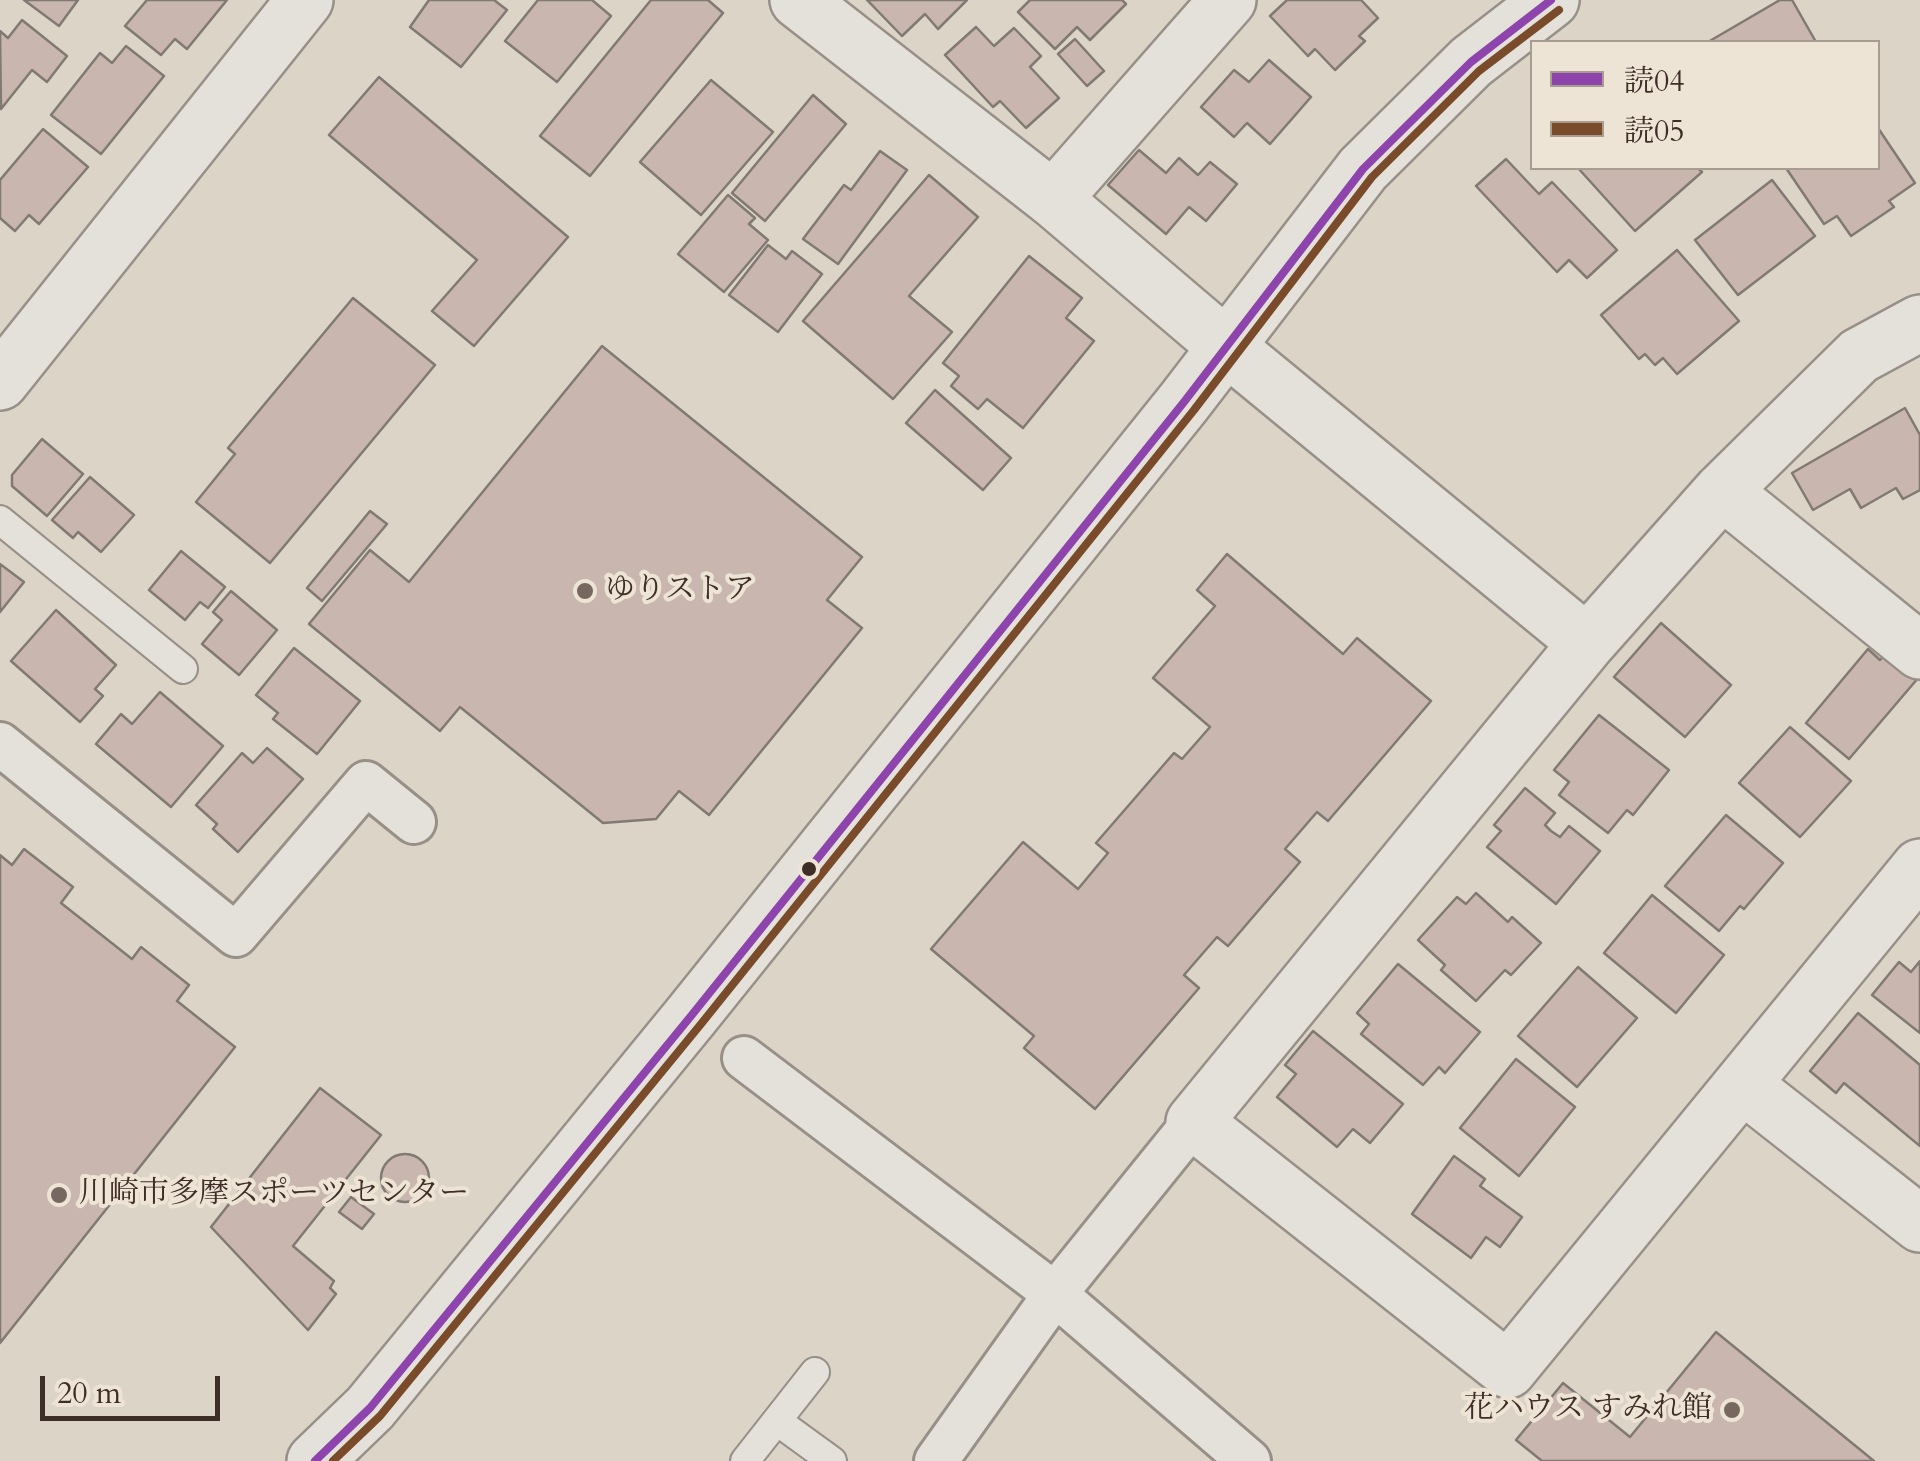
<!DOCTYPE html>
<html>
<head>
<meta charset="utf-8">
<style>
	body { margin:0 }
	#map { position:relative; width:1920px; height:1461px; overflow:hidden; background:#dcd4c7; font-family:Cardo,"Noto Serif JP",serif }
	canvas { display:block }
	.legend { position:absolute; left:1530px; top:40px; width:350px; height:130px; box-sizing:border-box; background:#eee4d5; border:2px solid #a89b8f; margin:0; padding:12px 18px; list-style:none; font-size:30px; color:#3f2d27 }
	.legend li { display:flex; align-items:center; gap:20px; height:50px }
	.legend b { width:50px; border:2px solid #a89b8f }
	.scale { position:absolute; left:40px; top:1376px; width:180px; height:45px; box-sizing:border-box; border:5px solid #3f2d27; border-top:0; padding-left:12px; font-size:30px; line-height:35px; white-space:nowrap; color:#3f2d27; -webkit-text-stroke:8px #eee4d5; paint-order:stroke }
</style>
</head>
<body>
<div id="map">
<canvas width="1920" height="1461"></canvas>
<ul class="legend">
<li><b style="height:12px;background:#8e44ad"></b>読04</li>
<li><b style="height:12px;background:#7a4b2a"></b>読05</li>
</ul>
<div class="scale">20 m</div>
</div>
<script>
const ctx = document.querySelector('canvas').getContext('2d');
ctx.lineJoin = 'round';
function fillPath(path, color) {
  ctx.fillStyle = color;
  ctx.fill(path, 'evenodd');
}
function stroke(path, color, width, dash) {
  ctx.strokeStyle = color;
  ctx.lineWidth = width;
  ctx.lineCap = dash ? 'butt' : 'round';
  ctx.setLineDash(dash || []);
  ctx.stroke(path);
}
function write(font, color, halo, rows, align = 'center') {
  ctx.font = font + ' Cardo,"Noto Serif JP",serif';
  ctx.lineWidth = 8;
  ctx.setLineDash([]);
  ctx.textBaseline = 'middle';
  ctx.strokeStyle = halo;
  ctx.fillStyle = color;
  for (const [text, x, y, turn = 0] of rows) {
    ctx.save();
    ctx.translate(x, y);
    ctx.rotate((+turn || 0) * Math.PI / 180);
    ctx.textAlign = isNaN(turn) ? turn : align;
    if (halo) ctx.strokeText(text, 0, 0);
    ctx.fillText(text, 0, 0);
    ctx.restore();
  }
}
const building = new Path2D(`
	M24,0H78L59,26Z
	M147,0H227L187,49L175,39L161,55L125,26Z
	M429,0H494L507,10L461,67L410,27Z
	M538,0H592L611,16L557,82L505,41Z
	M651,0H708L723,13L590,176L540,136Z
	M867,0H967L938,29L925,14L902,36Z
	M1030,0H1122L1126,4L1090,40L1077,27L1055,49L1018,12Z
	M1287,0H1361L1378,18L1359,36L1365,41L1335,70L1315,49L1308,56L1270,16Z
	M1780,0H1792L1816,42H1708Z
	M22,20L67,56L47,82L32,70L1,109L0,31L8,38Z
	M976,27L994,46L1014,28L1041,56L1030,67L1059,98L1026,128L1000,101L993,107L945,55Z
	M1075,39L1104,71L1087,86L1058,54Z
	M126,46L164,76L101,154L51,115L100,53L112,63Z
	M1269,60L1311,97L1270,144L1247,123L1234,137L1201,107L1234,70L1249,82Z
	M379,77L568,237L474,346L432,311L477,260L329,135Z
	M711,80L773,132L701,215L640,162Z
	M813,95L846,124L765,221L732,193Z
	M1878,128L1915,183L1889,201L1894,207L1851,236L1837,216L1824,224L1786,168H1878Z
	M43,129L88,167L39,224L29,215L15,231L0,218V180Z
	M1139,150L1166,173L1179,158L1198,175L1210,162L1237,184L1206,221L1189,207L1166,234L1108,185Z
	M880,151L907,170L838,264L803,239L844,185L851,190Z
	M1506,159L1539,194L1552,182L1617,250L1587,278L1569,260L1557,272L1476,186Z
	M1578,168H1698L1702,172L1635,231Z
	M929,175L978,217L909,296L952,332L893,399L803,321Z
	M1772,180L1815,236L1738,295L1695,240Z
	M728,195L755,218L749,224L768,240L724,292L678,254Z
	M768,245L786,259L792,251L822,274L778,332L729,295Z
	M1677,250L1739,321L1677,374L1663,358L1655,365L1645,354L1639,359L1601,315Z
	M1029,256L1082,298L1066,318L1094,341L1023,428L987,399L978,409L951,386L959,376L943,363Z
	M353,298L435,365L270,563L196,502L235,454L228,448Z
	M602,346L862,557L827,600L862,628L709,815L679,791L656,819L603,823L460,707L440,731L309,624L370,550L409,582Z
	M935,390L1011,458L983,490L906,423Z
	M1905,408L1920,435V490L1903,499L1896,488L1861,508L1850,489L1813,510L1792,473Z
	M42,439L83,474L47,516L12,486V475Z
	M90,477L134,515L101,552L78,532L73,538L52,520Z
	M370,511L387,524L322,601L307,588Z
	M181,551L225,587L208,608L200,602L185,620L149,590Z
	M1227,554L1343,654L1357,638L1431,701L1328,821L1317,812L1285,849L1300,862L1228,946L1217,937L1184,975L1199,988L1095,1109L1024,1048L1034,1036L931,949L1023,842L1078,889L1108,853L1096,843L1174,753L1182,759L1210,727L1153,678L1215,606L1197,590Z
	M0,564L24,582L0,612Z
	M231,591L277,630L239,675L202,644L222,620L213,612Z
	M56,610L116,665L95,689L103,696L80,722L11,661Z
	M1661,623L1731,685L1685,737L1614,677Z
	M294,648L360,701L317,754L273,719L278,713L256,695Z
	M1868,649L1880,660L1888,651L1919,677L1849,759L1806,723Z
	M160,692L223,746L171,807L96,744L121,714L132,724Z
	M1599,715L1669,770L1633,815L1627,810L1608,833L1559,795L1569,782L1554,770Z
	M1790,727L1851,781L1800,837L1739,783Z
	M267,748L303,779L238,852L213,829L217,824L196,805L242,753L253,763Z
	M1525,788L1555,813L1545,825L1551,831L1560,837L1569,826L1600,851L1556,904L1487,847L1501,831L1494,825Z
	M1726,815L1783,863L1744,909L1740,906L1719,931L1665,886Z
	M24,849L73,887L61,903L132,959L141,947L189,985L177,1001L235,1047L0,1343V855L12,865Z
	M1476,893L1508,922L1512,917L1541,943L1511,975L1505,970L1476,1001L1441,970L1445,965L1418,940L1457,897L1466,904Z
	M1652,895L1724,955L1676,1013L1604,953Z
	M1920,961V1033L1872,995L1899,962L1911,972Z
	M1398,964L1480,1032L1445,1073L1439,1067L1423,1085L1361,1034L1369,1024L1357,1013Z
	M1578,967L1637,1018L1577,1087L1518,1036Z
	M1858,1013L1920,1065V1146L1844,1083L1836,1093L1810,1071Z
	M1313,1031L1403,1104L1370,1143L1353,1129L1337,1147L1277,1097L1296,1074L1285,1065Z
	M1516,1059L1575,1107L1519,1176L1460,1128Z
	M320,1088L381,1135L293,1246L334,1281L330,1288L336,1294L308,1330L211,1227Z
	M381 1178a24 24 0 1 1 48 0a24 24 0 1 1-48 0Z
	M1454,1156L1485,1179L1480,1186L1522,1217L1500,1247L1486,1237L1471,1258L1412,1214Z
	M351,1197L374,1214L362,1229L339,1212Z
	M1716,1332L1874,1461H1542L1516,1440L1563,1383L1630,1437Z`);
fillPath(building, '#c9b6ae');
stroke(building, '#817a73', 2.5);
const service = new Path2D(`
	M0,520L183,669
	M777,1421L832,1461
	M745,1461L815,1372`);
const pedestrian = new Path2D(`
	M0,744L236,935L366,783L414,822
	M744,1058L1055,1294L1249,1461
	M936,1461L1055,1294L1194,1122`);
const minor = new Path2D(`
	M1053,199L1228,0
	M1920,323L1859,356L1722,491L1587,643L1194,1122L1508,1370L1920,867
	M1228,348L1587,643
	M1722,491L1920,651
	M1743,1085L1920,1224`);
const tertiary = new Path2D(`
	M798,0L1053,199L1228,348
	M0,382L305,0
	M315,1461L370,1408L691,1016L1184,402L1363,169L1471,62L1551,0`);
stroke(service, '#979089', 32);
stroke(pedestrian, '#979089', 48);
stroke(minor, '#979089', 60);
stroke(tertiary, '#979089', 60);
stroke(service, '#e4e0da', 28);
stroke(pedestrian, '#e4e0da', 42);
stroke(minor, '#e4e0da', 55);
stroke(tertiary, '#e4e0da', 55);
stroke(new Path2D(`
	M315,1461L370,1408L691,1016L1184,402L1363,169L1471,62L1551,0`), '#8e44ad', 8);
stroke(new Path2D(`
	M333,1461L380,1416L701,1024L1194,410L1372,177L1479,71L1559,10`), '#7a4b2a', 8);
for (const [x, y, r, color] of [
	[585,591,10,"#76675f"],
	[809,869,9,"#3f2d27"],
	[59,1195,10,"#76675f"],
	[1732,1410,10,"#76675f"]
]) {
  const dot = new Path2D();
  dot.arc(x, y, r, 0, 2 * Math.PI);
  ctx.fillStyle = color;
  ctx.fill(dot);
  stroke(dot, '#eee4d5', 4);
}
write('30px', '#3f2d27', '#eee4d5', [
	["ゆりストア",605,591],
	["川崎市多摩スポーツセンター",79,1195],
	["花ハウス すみれ館",1712,1410,"right"]
], 'left');
</script>
</body>
</html>
